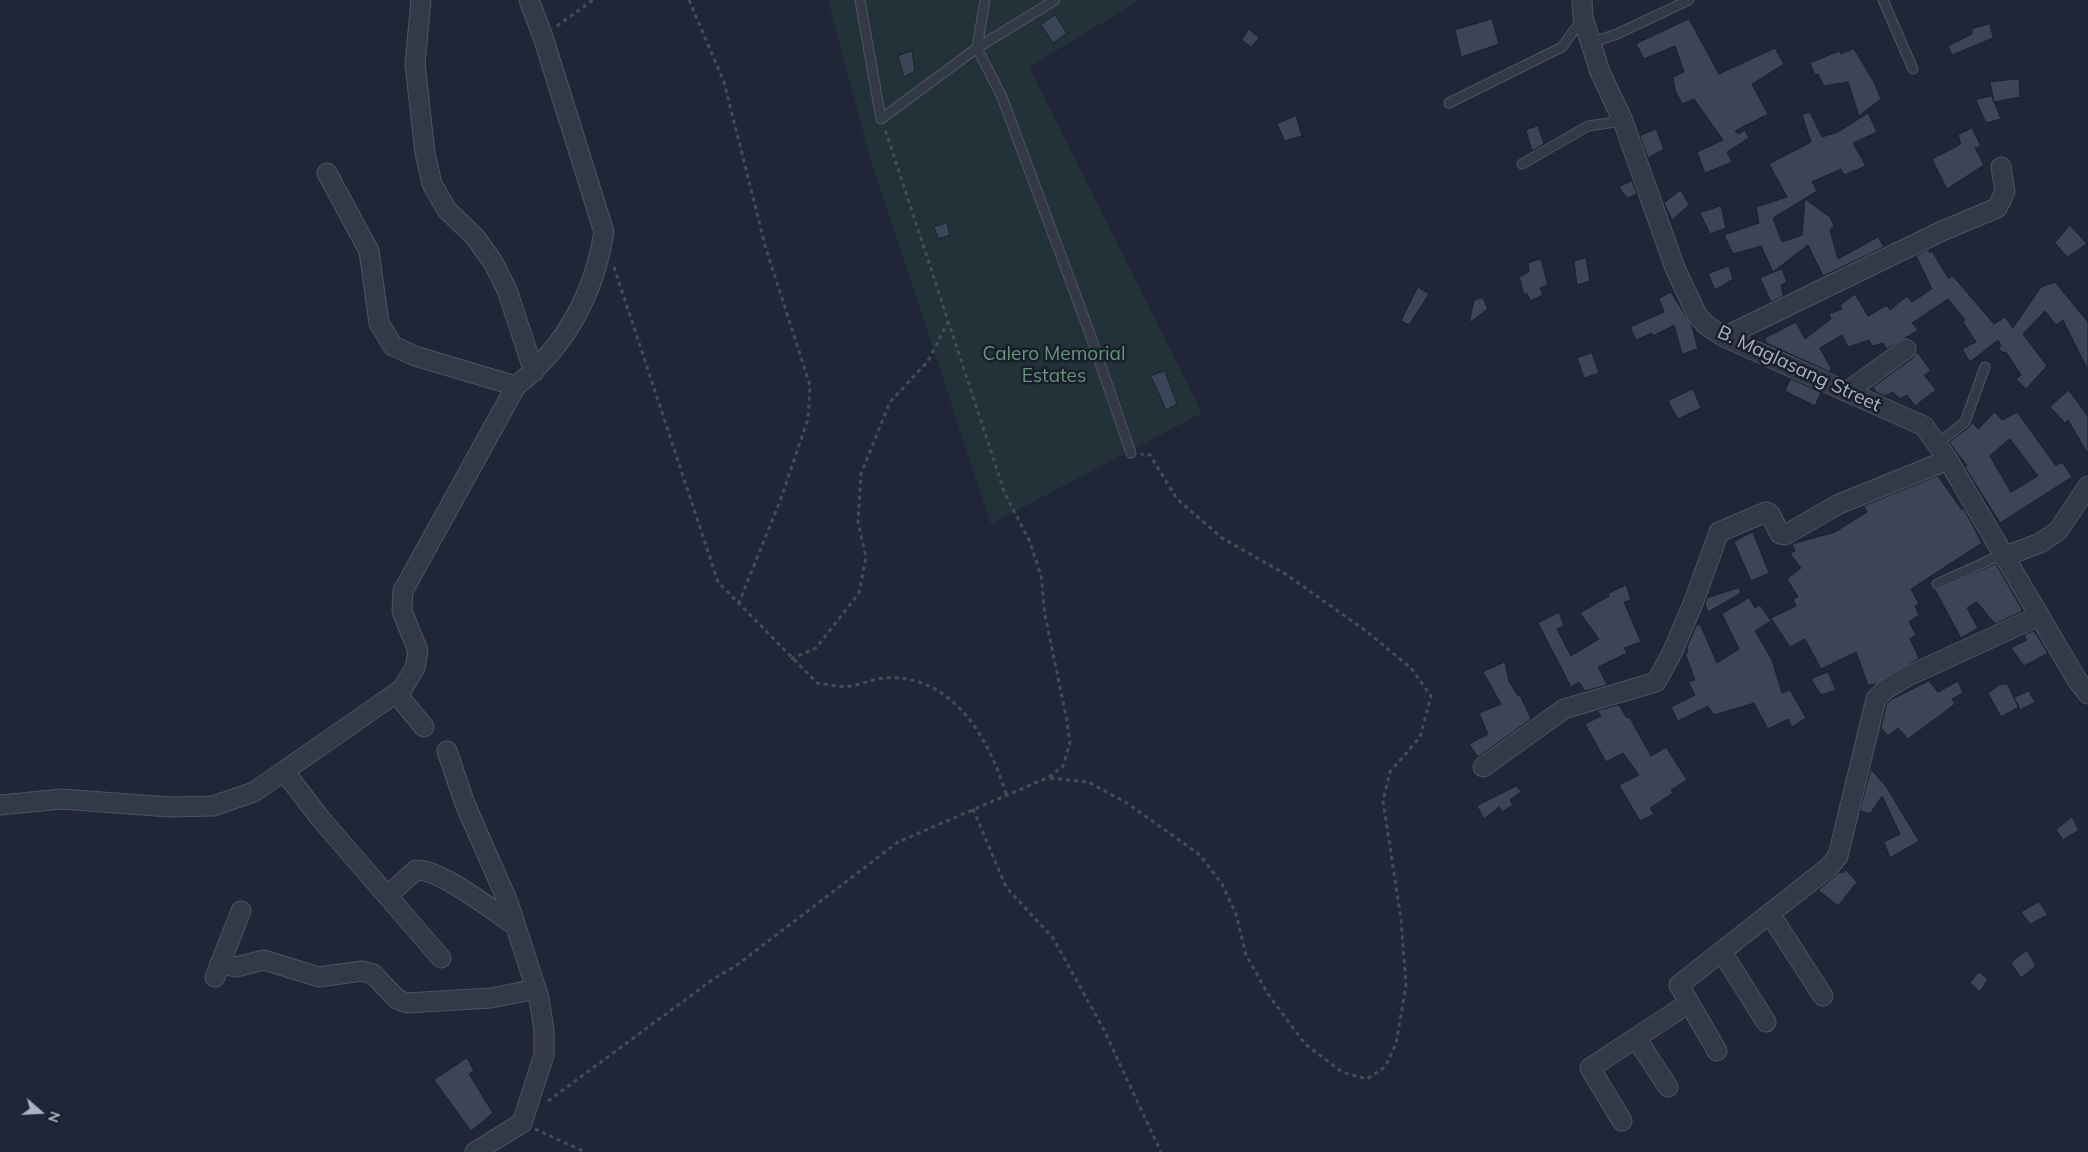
<!DOCTYPE html>
<html>
<head>
<meta charset="utf-8">
<style>
	body { margin:0 }
	#map { position:relative; width:2088px; height:1152px; overflow:hidden; background:#202637; font-family:Mulish,sans-serif }
	canvas { display:block }
	.north { position:absolute; left:15px; top:1087px; width:50px; height:50px; -webkit-text-stroke:4px #191e2c; paint-order:stroke; rotate:109deg; font-size:14px; font-weight:700; line-height:20px; text-align:center; color:#aeb3c4 }
	.north::after { content:''; display:block; margin:auto; width:18px; height:22px; background:#aeb3c4; clip-path:polygon(50% 0,100% 100%,50% 72%,0 100%) }
</style>
</head>
<body>
<div id="map">
<canvas width="2088" height="1152"></canvas>
<div class="north">N</div>
</div>
<script>
const ctx = document.querySelector('canvas').getContext('2d');
ctx.lineJoin = 'round';
function fillPath(path, color) {
  ctx.fillStyle = color;
  ctx.fill(path, 'evenodd');
}
function stroke(path, color, width, dash) {
  ctx.strokeStyle = color;
  ctx.lineWidth = width;
  ctx.lineCap = dash ? 'butt' : 'round';
  ctx.setLineDash(dash || []);
  ctx.stroke(path);
}
function write(font, color, halo, rows, align = 'center') {
  ctx.font = font + ' Mulish,sans-serif';
  ctx.lineWidth = 5;
  ctx.setLineDash([]);
  ctx.textBaseline = 'middle';
  ctx.strokeStyle = halo;
  ctx.fillStyle = color;
  for (const [text, x, y, turn = 0] of rows) {
    ctx.save();
    ctx.translate(x, y);
    ctx.rotate((+turn || 0) * Math.PI / 180);
    ctx.textAlign = isNaN(turn) ? turn : align;
    if (halo) ctx.strokeText(text, 0, 0);
    ctx.fillText(text, 0, 0);
    ctx.restore();
  }
}
fillPath(new Path2D(`
	M828,0H1140L1029,67L1202,413L991,524L871,161Z`), '#223238');
const building = new Path2D(`
	M1055,15L1067,33L1053,43L1041,25Z
	M1492,19L1499,44L1461,57L1455,30Z
	M1689,19L1719,74L1775,48L1784,64L1752,84L1768,114L1735,131L1738,134L1745,130L1749,138L1727,152L1732,162L1705,173L1697,152L1723,140L1694,99L1682,104L1675,90L1673,77L1684,72L1675,46L1644,59L1636,44Z
	M1990,24L1993,38L1952,55L1948,46L1972,34V29Z
	M1249,29L1259,38L1251,47L1242,40Z
	M1854,49L1874,82L1881,99L1859,116L1848,82L1824,86L1818,74L1815,75L1810,63L1839,51L1841,54Z
	M912,51L915,71L904,77L898,56Z
	M2019,79L2020,97L1994,102L1990,82Z
	M1992,96L2001,119L1986,123L1976,100Z
	M1810,112L1822,137L1838,132L1868,113L1877,132L1853,143L1866,166L1844,175L1841,169L1812,182L1817,191L1773,218L1782,242L1802,235L1805,199L1830,217L1834,226L1830,230L1838,259L1878,237L1884,247L1823,276L1808,245L1773,272L1761,246L1733,254L1724,235L1759,223L1756,207L1787,197L1769,164L1811,142L1802,115Z
	M1296,116L1302,136L1285,141L1277,124Z
	M1538,126L1544,144L1532,151L1526,130Z
	M1972,128L1981,146L1975,148L1984,165L1947,189L1932,159L1961,144L1958,135Z
	M1656,129L1664,149L1648,158L1640,136Z
	M1632,181L1637,194L1627,198L1619,187Z
	M1681,190L1689,205L1672,220L1664,203Z
	M1721,206L1726,228L1710,234L1700,213Z
	M947,223L950,235L938,239L934,227Z
	M2070,225L2087,244L2067,257L2055,243Z
	M1928,250L1930,253L1932,251L1948,278L1953,276L1994,324L2005,317L2013,328L2041,287L2055,282L2088,322V370L2063,320L2056,325L2045,311L2023,334L2047,366L2026,389L2016,379L2021,375L2006,352L2004,353L1999,349L2001,345L1998,340L1970,362L1962,349L1976,342L1963,322L1965,320L1948,299L1912,323L1918,330L1887,349L1883,343L1872,346L1869,340L1848,347L1842,335L1820,348L1831,368L1830,372L1766,343L1765,338L1796,322L1805,339L1831,319L1829,314L1842,309L1840,305L1855,294L1868,316L1887,305L1890,310L1907,296L1912,302L1932,289L1916,256Z
	M1586,258L1590,281L1577,285L1574,261Z
	M1541,259L1548,285L1540,288L1543,295L1530,301L1527,293L1524,295L1519,277L1529,272L1528,263Z
	M1729,266L1733,279L1715,290L1708,274Z
	M1782,269L1787,282L1781,285L1783,296L1771,302L1760,278Z
	M1418,287L1429,294L1409,325L1401,321Z
	M1671,292L1692,326L1698,349L1682,354L1674,325L1653,336L1652,333L1636,340L1630,327L1664,312L1659,299Z
	M1483,298L1488,309L1469,323L1474,300Z
	M1917,352L1931,371L1924,375L1936,390L1915,406L1907,395L1900,399L1893,392L1885,396L1876,392L1873,387L1913,358Z
	M1592,353L1599,373L1584,378L1577,358Z
	M1165,371L1177,404L1166,410L1151,376Z
	M1791,379L1821,392L1815,406L1785,391Z
	M1693,389L1701,408L1678,419L1668,401Z
	M2069,390L2088,417V454L2068,420L2065,423L2050,407Z
	M1995,412L2002,420L2017,412L2056,466L2062,462L2072,477L2000,523L1965,467L1967,466L1949,442L1969,427L1972,422L1978,429ZM2010,439L2038,476L2011,492L1990,456Z
	M1938,476L1961,509H1964L1982,543L1911,589L1919,604L1915,606L1919,615L1909,622L1916,635L1910,639L1919,658L1876,684L1868,685L1856,652L1821,669L1805,639L1790,647L1771,618L1796,606L1793,599L1798,597L1787,579L1801,568L1790,553L1795,551L1792,544L1835,532L1867,512L1864,506Z
	M1753,532L1769,573L1751,581L1734,542Z
	M1996,564L2023,611L1995,624L1977,602L1967,608L1978,628L1961,638L1935,590Z
	M1626,585L1631,600L1624,602L1641,642L1624,648L1627,653L1598,667L1607,685L1585,691L1579,682L1571,687L1538,623L1559,612L1564,626L1557,629L1571,656L1599,639L1580,613L1609,596L1608,594Z
	M1739,588L1741,593L1708,612L1705,604L1707,598Z
	M1749,598L1755,608L1760,605L1771,621L1755,631L1772,660L1782,693L1790,690L1806,718L1792,727L1788,719L1768,729L1754,703L1714,715L1708,706L1678,721L1671,707L1695,695L1688,682L1695,680L1685,653L1688,652L1687,647L1696,626L1700,624L1717,663L1739,649L1722,614Z
	M2034,631L2048,653L2024,666L2011,648L2027,640L2024,635Z
	M1505,662L1509,681L1518,696L1520,695L1531,719L1478,757L1469,744L1488,734L1479,713L1501,704L1483,672Z
	M1828,672L1836,690L1821,695L1811,679Z
	M1929,681L1938,692L1958,681L1963,693L1952,699L1955,704L1908,739L1898,728L1888,736L1881,728L1886,705L1891,700Z
	M2007,684L2019,707L2001,717L1988,693L1999,685Z
	M2029,691L2035,702L2020,710L2014,698Z
	M1619,705L1626,717L1630,718L1651,756L1666,747L1687,780L1671,790L1673,793L1650,808L1654,814L1640,821L1619,785L1639,775L1623,753L1606,762L1585,724L1601,716L1597,711Z
	M1871,769L1887,788L1919,841L1890,858L1884,842L1900,834L1882,796L1870,814L1860,811Z
	M1517,786L1521,792L1510,800L1513,805L1502,812L1499,807L1484,819L1477,806Z
	M2072,817L2079,830L2063,840L2056,830Z
	M1846,870L1857,882L1838,906L1818,890L1840,872L1842,873Z
	M2039,902L2048,915L2030,924L2021,912Z
	M2027,950L2036,966L2021,978L2011,963Z
	M1979,972L1988,979L1980,992L1970,983Z
	M467,1058L474,1071L469,1074L493,1113L471,1131L434,1080Z`);
fillPath(building, '#3c4457');
stroke(building, '#1b202e', 1);
const lane = new Path2D(`
	M860,0L881,119L977,48L1055,0
	M985,0L977,48L1002,97L1089,331L1131,453
	M1883,0L1913,69
	M1590,43L1617,34L1689,0
	M1449,103L1562,47L1583,18
	M1522,164L1588,126L1623,121
	M1937,444L1965,422L1985,367
	M1937,584L1992,559L2006,556`);
const street = new Path2D(`
	M421,0L415,64L425,153L432,184L447,210L475,237L493,262L507,290L534,372
	M1582,0L1583,18L1600,72L1623,121L1675,268L1697,315L1706,325L1724,337L1924,426L1948,460L2077,680L2088,694
	M327,173L369,251L379,323L393,346L415,356L516,386
	M1724,337L1942,231L1997,208L2005,192L2001,167
	M1847,392L1906,349
	M2006,556L2040,543L2058,531L2088,486
	M396,693L424,727
	M447,751L465,804L508,902L539,998L544,1030V1055L522,1123L475,1152
	M1483,767L1564,709L1656,682L1672,653L1694,601L1719,532L1766,512L1770,514L1780,534L1785,535L1839,504L1948,460
	M284,771L320,818L441,958
	M0,805L62,799L169,807L213,806L254,792L402,689L415,668L418,651L402,611L403,591L516,386C565,347 594,294 604,232L543,37L529,0
	M387,896L416,870C439,868 495,912 516,926
	M1770,914L1823,996
	M1722,952L1766,1022
	M220,963L236,967L264,960L319,977L362,971L373,974L397,999L407,1003L491,998L536,989
	M215,977L241,911
	M1636,1038L1668,1087
	M1717,1051L1679,985L1829,867L1838,856L1876,699L1886,689L1908,676L2039,616
	M1622,1121L1590,1068L1689,1003`);
stroke(lane, '#4e5362', 11);
stroke(street, '#4e5362', 21);
stroke(new Path2D(`
	M689,0L724,82L766,249L810,385L808,419L780,501L738,605
	M557,26L593,0
	M614,267L718,582L817,683C827,684 840,688 851,686C862,684 873,679 884,678C952,673 989,738 1006,794
	M791,659L816,648L859,593L866,557L858,522L861,474L890,402L928,361L948,322
	M1050,778L1088,782L1127,803L1200,855L1222,884L1236,914L1246,955L1268,994L1305,1044L1342,1072L1367,1079L1385,1067L1396,1044L1406,985L1401,919L1383,801L1390,772L1420,737L1431,696L1411,668L1366,631L1287,575L1222,538L1177,499L1150,455L1141,454
	M973,809L1006,887L1053,938L1103,1028L1161,1152
	M548,1101L712,980L737,965L898,842L1049,777L1063,766L1070,743L1067,721L1045,615L1041,575L1029,540L1005,494L885,129
	M535,1129L585,1152`), '#404f56', 3, [4, 4]);
stroke(lane, '#343948', 9);
stroke(street, '#343948', 19);
write('19px', '#669479', '#191e2c', [
	["Calero Memorial",1054,354],
	["Estates",1054,376]
]);
write('19px', '#aeb3c4', '#191e2c', [
	["B. Maglasang Street",1799,369,25]
]);
</script>
</body>
</html>
